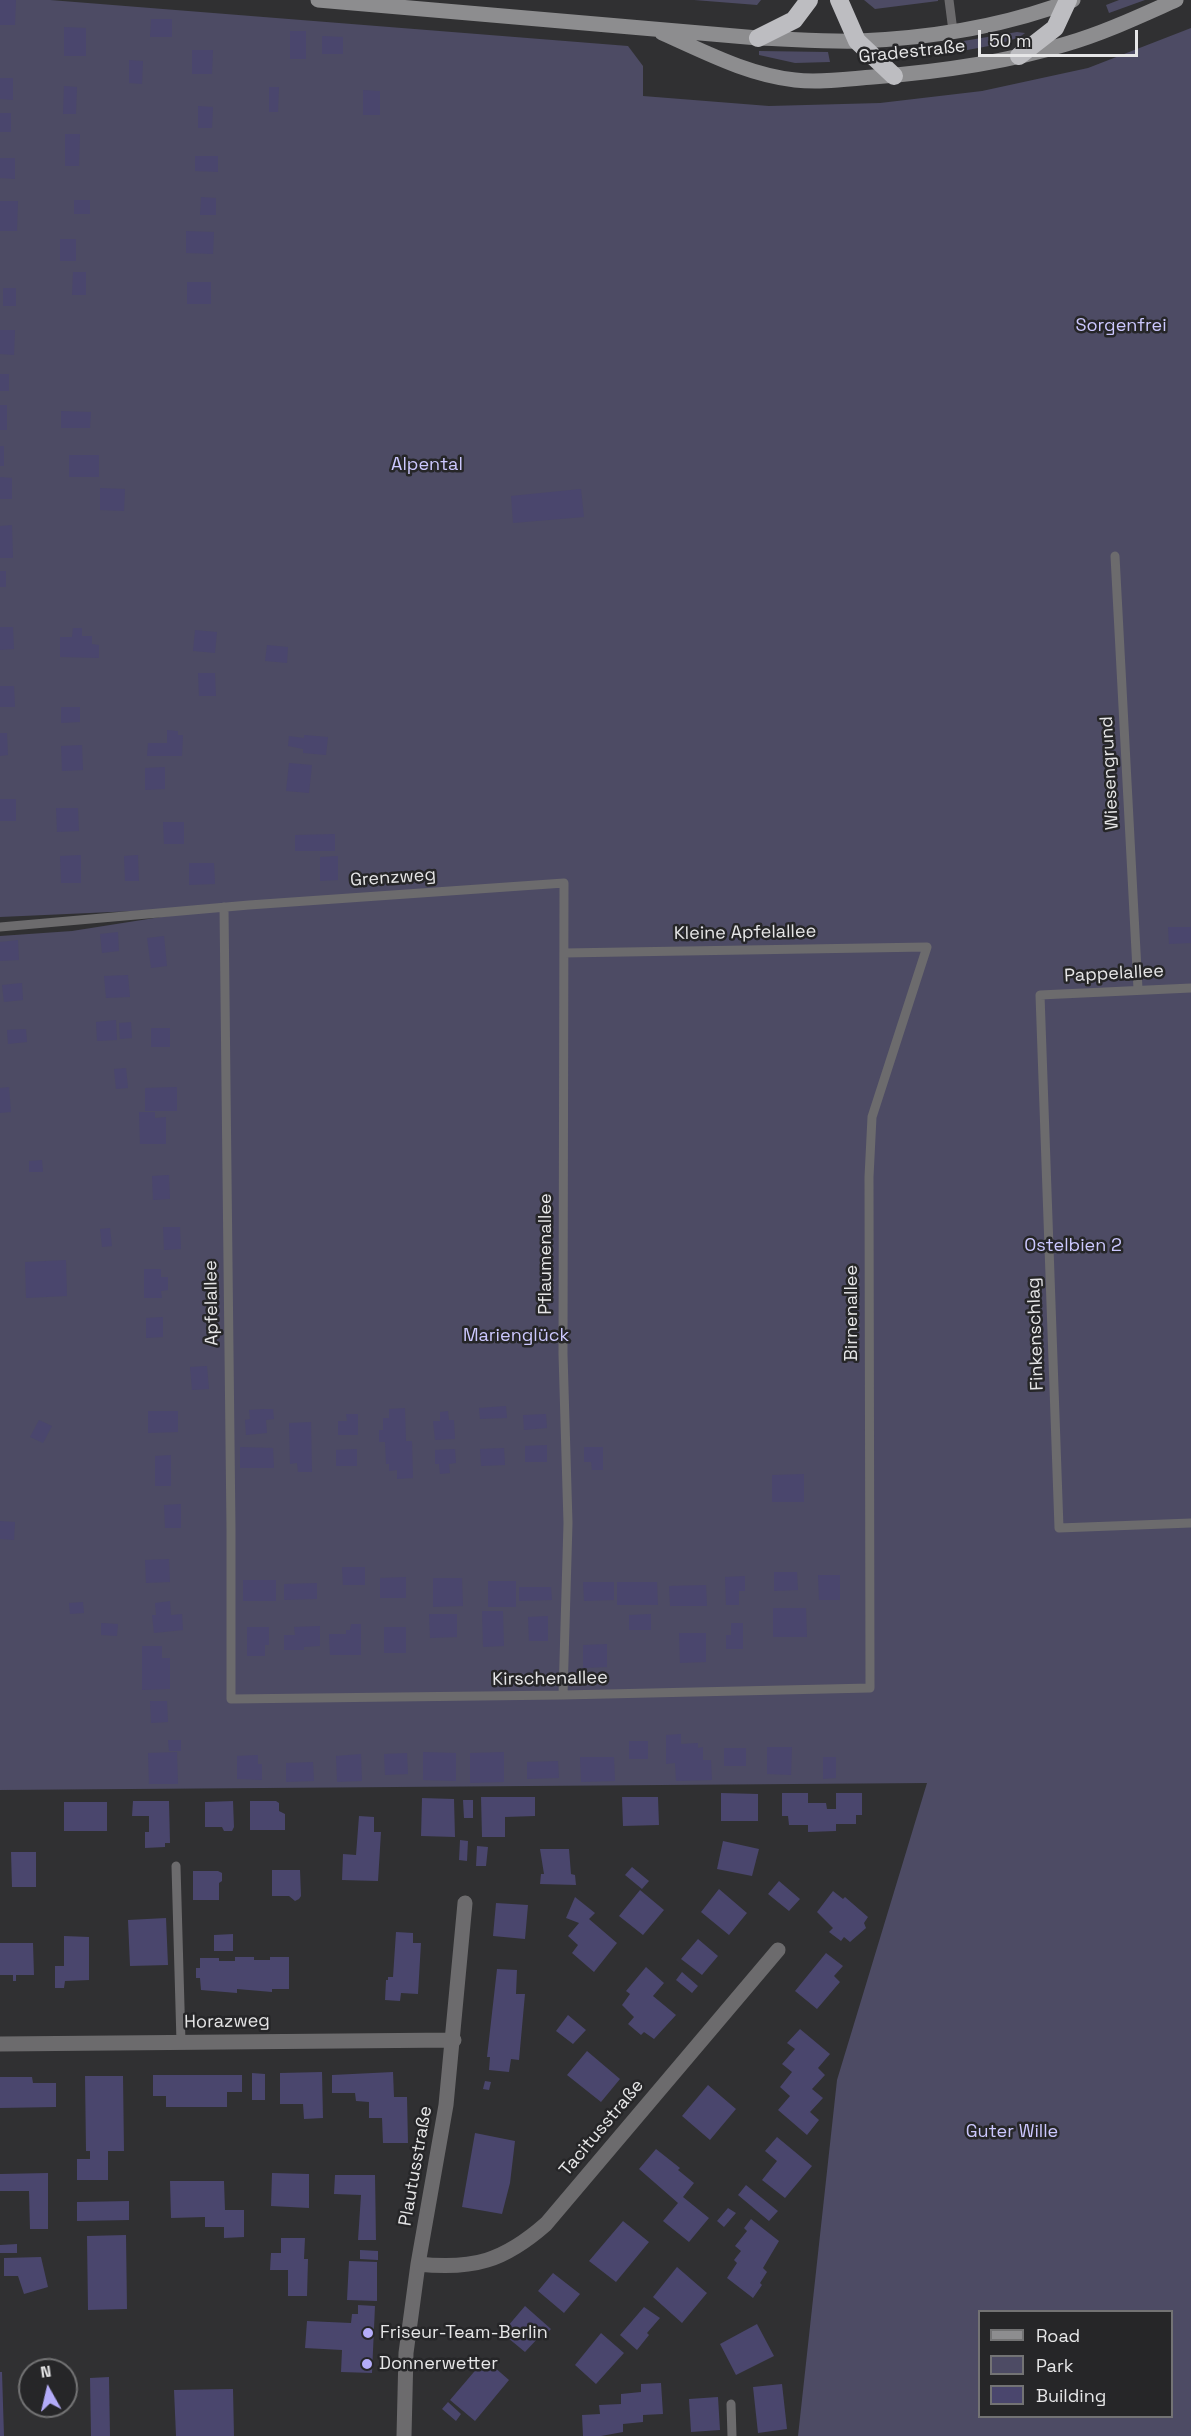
<!DOCTYPE html>
<html>
<head>
<meta charset="utf-8">
<style>
	body { margin:0 }
	#map { position:relative; width:1191px; height:2436px; overflow:hidden; background:#303032; font-family:"Space Grotesk",sans-serif }
	canvas { display:block }
	.legend { position:absolute; left:978px; top:2310px; width:195px; height:108px; box-sizing:border-box; background:#262628; border:2px solid #737374; margin:0; padding:8px 10px; list-style:none; font-size:18px; color:#e6e6e7 }
	.legend li { display:flex; align-items:center; gap:12px; height:30px }
	.legend b { width:30px; border:2px solid #737374 }
	.north { position:absolute; left:18px; top:2358px; width:60px; height:60px; box-sizing:border-box; background:#262628; border:2px solid #737374; border-radius:50%; rotate:352deg; font-size:16px; font-weight:700; line-height:24px; text-align:center; color:#e6e6e7 }
	.north::after { content:''; display:block; margin:auto; width:21px; height:27px; background:#b4acf9; clip-path:polygon(50% 0,100% 100%,50% 72%,0 100%) }
	.scale { position:absolute; left:978px; top:30px; width:160px; height:27px; box-sizing:border-box; border:3px solid #e6e6e7; border-top:0; padding-left:8px; font-size:18px; line-height:21px; white-space:nowrap; color:#e6e6e7; -webkit-text-stroke:4px #262628; paint-order:stroke }
</style>
</head>
<body>
<div id="map">
<canvas width="1191" height="2436"></canvas>
<ul class="legend">
<li><b style="height:8px;background:#8d8d8f"></b>Road</li>
<li><b style="height:16px;background:#4d4b64"></b>Park</li>
<li><b style="height:16px;background:#4a466d"></b>Building</li>
</ul>
<div class="north">N</div>
<div class="scale">50 m</div>
</div>
<script>
const ctx = document.querySelector('canvas').getContext('2d');
ctx.lineJoin = 'round';
function fillPath(path, color) {
  ctx.fillStyle = color;
  ctx.fill(path, 'evenodd');
}
function stroke(path, color, width, dash) {
  ctx.strokeStyle = color;
  ctx.lineWidth = width;
  ctx.lineCap = dash ? 'butt' : 'round';
  ctx.setLineDash(dash || []);
  ctx.stroke(path);
}
function write(font, color, halo, rows, align = 'center') {
  ctx.font = font + ' "Space Grotesk",sans-serif';
  ctx.lineWidth = 5;
  ctx.setLineDash([]);
  ctx.textBaseline = 'middle';
  ctx.strokeStyle = halo;
  ctx.fillStyle = color;
  for (const [text, x, y, turn = 0] of rows) {
    ctx.save();
    ctx.translate(x, y);
    ctx.rotate((+turn || 0) * Math.PI / 180);
    ctx.textAlign = isNaN(turn) ? turn : align;
    if (halo) ctx.strokeText(text, 0, 0);
    ctx.fillText(text, 0, 0);
    ctx.restore();
  }
}
fillPath(new Path2D(`
	M0,0H50L628,46L643,66V96L769,106L880,103L982,91L1088,68L1191,28V2436H798L837,2080L927,1783L0,1790V936L72,931L224,907L0,917ZM980,2312H1172V2416H980Z
	M694,0H761L757,5Z
	M864,0H938V1L875,9Z
	M1119,0H1145L1109,13L1106,5Z
	M1017,32L1025,33C1012,46 926,58 907,54L910,50Z
	M759,51L828,52L830,62L795,63L759,55Z`), '#4d4b64');
fillPath(new Path2D(`
	M0,0H16L15,25H0Z
	M151,19H172V37H150Z
	M64,27L86,28V56H64Z
	M290,31H306V59H290Z
	M322,36L343,37V54H322Z
	M192,50H213L212,74H192Z
	M129,60L143,61L142,84L129,83Z
	M0,78H13V100L0,99Z
	M64,86L77,87L76,114H63Z
	M269,87H279L278,112H269Z
	M363,90L380,91V115H363Z
	M198,106L213,107L212,128H198Z
	M0,113H11V132H0Z
	M65,134H80L79,166H65Z
	M195,156H218V172L195,171Z
	M0,158H15V179L0,178Z
	M201,197L216,198V215H200Z
	M74,200H90V214H74Z
	M0,201H18L17,231H0Z
	M186,231L214,232L213,254L186,253Z
	M60,239H76V261H60Z
	M73,272H86V295H72Z
	M187,282H211V304H187Z
	M3,288H16V306H3Z
	M0,330H15L14,355L0,354Z
	M0,374H9V391H0Z
	M0,405H7V430H0Z
	M61,411L91,412L90,428H61Z
	M0,446H4V466H0Z
	M69,455H99V477H69Z
	M0,477L12,478V499H0Z
	M100,488L125,489L124,511L100,510Z
	M581,489L584,517L513,523L511,496Z
	M12,525L13,558H0V526Z
	M0,571H6V587H0Z
	M0,627H13L14,649L0,650Z
	M73,628H82V636H92V644L99,645V658L60,657V637H72Z
	M195,630L217,632L215,653L193,651Z
	M267,645L288,647L287,663L265,661Z
	M198,673H215L216,696H199Z
	M0,686H14L15,707H0Z
	M61,707H80V722L61,723Z
	M167,730L178,731V735H183L182,756H147L148,743H167Z
	M0,733H7L8,755L0,756Z
	M304,735L328,737L326,755L303,753V749L288,746L289,736L304,738Z
	M82,745L83,770L62,771L61,746Z
	M289,763L312,765L309,793L286,791Z
	M165,767V789L145,790V768Z
	M0,799H16V821H0Z
	M56,808H78L79,831L57,832Z
	M163,822H184V844H164Z
	M335,834V851H295V835Z
	M81,855V883H61L60,856Z
	M138,855L139,881H125L124,856Z
	M338,856V880L320,881V857Z
	M189,863H214L215,884L189,885Z
	M1168,927H1191V943L1169,944Z
	M118,932L119,951L102,953L100,934Z
	M164,936L167,966L151,968L147,938Z
	M18,940L19,960L0,961V942Z
	M128,975L130,997L106,998L104,976Z
	M22,983L23,1000L4,1002L2,985Z
	M116,1020L117,1040L97,1041L96,1022Z
	M131,1022L132,1038L120,1039L119,1023Z
	M151,1028H170V1047H151Z
	M26,1029L27,1042L8,1044L7,1030Z
	M126,1068L128,1088L116,1089L114,1069Z
	M9,1087L11,1112L0,1113V1088Z
	M177,1087V1111H145V1088Z
	M139,1112H155V1118L166,1117V1144H140Z
	M42,1160L43,1172H29V1161Z
	M169,1175L170,1199L153,1200L152,1176Z
	M163,1227H180L181,1249L164,1250Z
	M110,1228L112,1246L102,1247L100,1229Z
	M66,1260L67,1296L26,1298L25,1262Z
	M144,1269H161V1277H168V1290L161,1291L162,1298H144Z
	M163,1317V1337L146,1338V1318Z
	M207,1366L209,1389L192,1390L190,1367Z
	M506,1406L507,1418L480,1419L479,1408Z
	M405,1408L406,1441H412L413,1478L397,1479V1470L389,1471V1464H386L385,1442H379V1430H383V1418H389V1409Z
	M264,1409H273L274,1419L266,1420L267,1433L246,1435L245,1420L250,1419L249,1410Z
	M148,1411H178V1432L148,1433Z
	M448,1411L449,1420H454L455,1439L435,1440L433,1421H440V1412Z
	M346,1414H358V1435H338V1421H347Z
	M546,1414L547,1428L524,1430L523,1415Z
	M39,1420L52,1426L43,1443L30,1437Z
	M311,1422L312,1472H298L297,1463L290,1464L289,1423Z
	M547,1445V1462H525V1446Z
	M240,1447L273,1448L274,1468H240Z
	M584,1447H603V1470H592L591,1462H584Z
	M504,1448L505,1465L481,1466L480,1449Z
	M357,1449V1466H336V1450Z
	M455,1449L456,1463L449,1464L450,1473L440,1474L439,1464H435V1450Z
	M171,1455V1486H155V1456Z
	M804,1474V1502H772V1475Z
	M181,1504V1528H165L164,1505Z
	M0,1521L15,1522L14,1540L0,1539Z
	M169,1559L170,1582L146,1583L145,1560Z
	M342,1567H365V1585H343Z
	M774,1572H797L798,1590L774,1591Z
	M818,1575H840V1600H819Z
	M745,1576V1591H739V1605H726L725,1577Z
	M406,1577V1598H380V1578Z
	M433,1578H462L463,1606L433,1607Z
	M243,1580H276V1601H243Z
	M488,1581H516V1607H488Z
	M583,1582H614V1600L584,1601Z
	M617,1582H657L658,1605H617Z
	M317,1583V1599L284,1600V1584Z
	M706,1585L707,1606H670L669,1586Z
	M519,1587H551L552,1600L519,1601Z
	M170,1601L171,1615L182,1614L183,1630L154,1633L152,1615H156L155,1603Z
	M83,1602L84,1613L70,1614L69,1603Z
	M773,1608H806L807,1637H773Z
	M482,1611H503L504,1646L483,1647Z
	M429,1614H457V1637L430,1638Z
	M651,1614V1630H629V1615Z
	M548,1616V1641H529L528,1617Z
	M101,1623L118,1624L117,1636L101,1635Z
	M731,1623H743V1649H726V1635H731Z
	M351,1624H361V1655H330L329,1634H346V1630H350Z
	M320,1626V1646L304,1647V1650H284V1635H295L294,1627Z
	M247,1627H269V1645H265V1656H247Z
	M384,1627H406V1653H384Z
	M679,1633H706V1662L680,1663Z
	M607,1644V1667L583,1668V1645Z
	M142,1646H162V1658H170V1689L142,1690Z
	M150,1701H167L168,1722L151,1723Z
	M681,1734V1744L698,1743V1748L703,1747V1760H711L712,1780L676,1781L675,1763L666,1764V1735Z
	M168,1740H181V1751H169Z
	M629,1741H648V1759H629Z
	M767,1747H792L791,1775L767,1774Z
	M724,1748H746V1766H724Z
	M177,1752L178,1784H149L148,1753Z
	M423,1752L456,1753V1781L423,1780Z
	M504,1752V1782L470,1783V1753Z
	M407,1753L408,1774L385,1775L384,1754Z
	M361,1754L362,1781L337,1782L336,1756Z
	M258,1755V1764H262V1780L237,1779V1756Z
	M580,1757H614L615,1781L581,1782Z
	M823,1757H836V1778L823,1779Z
	M558,1761L559,1778L527,1779V1762Z
	M313,1762L314,1781L286,1782V1763Z
	M721,1793L758,1794V1821H721Z
	M782,1793H808V1803H826L827,1809H836V1793H862V1815H856V1824H836V1831L808,1832V1825H789L788,1816H782Z
	M481,1797H535V1816L505,1817V1837H482Z
	M622,1797H658L659,1825L623,1826Z
	M422,1798L454,1799L455,1837L421,1836Z
	M463,1800H473V1818H464Z
	M133,1801H169L170,1843H165V1847L145,1848V1832H149V1816H132Z
	M233,1801L234,1827L232,1831H224L222,1827H205V1802Z
	M250,1801H276L279,1803V1811L285,1814V1830H250Z
	M64,1802H107V1831H64Z
	M359,1816L374,1817V1832H381L378,1881L342,1880L343,1854L356,1855Z
	M460,1840L468,1841L467,1861L459,1860Z
	M723,1841L759,1849L752,1876L717,1869Z
	M477,1846L488,1847L486,1866H476Z
	M540,1849H569L571,1874L575,1875L576,1885L540,1884L541,1874H544Z
	M11,1852H36V1887H12Z
	M632,1867L649,1881L642,1889L625,1875Z
	M272,1870H300L301,1896L299,1899L295,1901L289,1896H272Z
	M193,1871H218L222,1873V1881L219,1883V1900H193Z
	M779,1881L800,1899L789,1911L768,1894Z
	M719,1889L747,1913L729,1935L701,1912Z
	M640,1890L664,1910L643,1935L619,1916Z
	M833,1891L843,1899L845,1897L868,1917L864,1923L866,1928L850,1942L844,1937L841,1941L829,1932L833,1928L817,1912Z
	M575,1897L595,1913L589,1919L617,1943L594,1972L572,1953L578,1945L568,1936L579,1923L566,1918Z
	M496,1903L528,1905L525,1939L493,1936Z
	M166,1918L168,1965L130,1966L128,1920Z
	M396,1932L413,1933V1943H421L418,1994L401,1993L400,2001L385,2000L386,1980H388V1977H393Z
	M233,1934V1951H214V1935Z
	M64,1936L89,1937V1980L65,1981L64,1988H55V1966H64Z
	M698,1939L718,1956L702,1975L681,1959Z
	M0,1943H33L34,1975H16V1981H13V1975H0Z
	M826,1953L843,1966L834,1976L840,1982L817,2009L795,1991Z
	M235,1957H254V1960H270V1957H289V1989H272V1992L237,1989V1993L201,1990L200,1978H196V1968H200V1958H219V1961H235Z
	M646,1967L664,1983L653,1996L676,2015L654,2039L644,2032L641,2035L628,2024L634,2017L622,2005L630,1994L626,1991Z
	M497,1969L517,1970L516,1994H525L519,2060L511,2059L509,2072L489,2070L490,2057H487Z
	M682,1972L698,1986L692,1993L676,1980Z
	M568,2015L586,2030L573,2044L556,2031Z
	M800,2029L830,2054L818,2068L825,2075L812,2089L823,2098L810,2112L819,2120L807,2135L778,2110L790,2096L780,2087L792,2072L782,2064L795,2049L787,2043Z
	M587,2051L620,2079L601,2102L567,2075Z
	M322,2072L323,2118L304,2119L303,2104H280V2073Z
	M393,2072L394,2097H407L408,2143H383L382,2118H369V2102L356,2101L355,2093H332V2075Z
	M252,2073L265,2074V2100H252Z
	M153,2075H242V2092H227V2107H166V2096H153Z
	M85,2076H123L124,2151H108V2180H77V2159H90V2151H86Z
	M0,2077H32L33,2083H56V2107L0,2108Z
	M485,2081L491,2082L489,2090L483,2089Z
	M708,2085L736,2109L710,2140L682,2116Z
	M475,2133L515,2141L510,2183L502,2214L462,2207Z
	M777,2137L812,2166L785,2198L762,2180L777,2161L765,2151Z
	M656,2149L680,2168L678,2170L694,2183L683,2197L709,2218L689,2242L663,2221L678,2203L639,2169Z
	M48,2173V2229H30L29,2191H0V2174Z
	M272,2173L309,2174V2208L271,2206Z
	M335,2175H375L376,2240H358L361,2195L334,2194Z
	M170,2181H224L225,2210H244V2237L224,2238V2227H205V2217L171,2218Z
	M746,2185L778,2211L769,2221L738,2195Z
	M129,2201V2220L77,2221V2202Z
	M728,2208L736,2213L724,2227L717,2221Z
	M751,2219L779,2241L763,2268L767,2272L760,2283L762,2285L753,2298L727,2278L737,2263L734,2260L741,2251L735,2246L747,2231L744,2228Z
	M623,2221L649,2242L616,2282L589,2261Z
	M126,2235L127,2309L88,2310L87,2236Z
	M281,2238H305L304,2259H308L307,2296H288V2270H270L271,2253H281Z
	M17,2244V2253H0V2245Z
	M360,2250L378,2251V2260L360,2259Z
	M41,2257L48,2287L24,2294L18,2276H4V2258Z
	M349,2261L377,2262V2301L347,2300Z
	M677,2267L707,2293L682,2323L653,2297Z
	M553,2273L580,2294L564,2313L538,2291Z
	M358,2305L375,2306L372,2373L341,2372L342,2350L305,2348L307,2321L351,2323L352,2314H358Z
	M525,2306L551,2329L541,2340L539,2337L525,2352L502,2333Z
	M644,2307L660,2318L647,2333L649,2335L637,2350L620,2335Z
	M757,2324L774,2356L736,2375L720,2344Z
	M601,2333L624,2353L596,2384L575,2365Z
	M485,2359L509,2380L475,2421L450,2400Z
	M0,2372H2L4,2436H0Z
	M109,2377L110,2436H91L90,2378Z
	M661,2383L663,2414L643,2415V2422L623,2424V2432L601,2436H583L582,2415L600,2414L599,2405L621,2404V2394L641,2392V2384Z
	M782,2384L787,2429L758,2433L753,2387Z
	M233,2389L234,2436H176L174,2390Z
	M718,2397L720,2430L691,2432L689,2399Z
	M448,2402L461,2414L456,2421L442,2409Z`), '#4a466d');
stroke(new Path2D(`
	M949,0L953,31
	M1115,556L1138,989
	M224,907L231,1529V1699L563,1695L870,1688L869,1177L872,1117L927,947L564,953
	M0,927L249,905L564,883L563,1354L568,1523L563,1695
	M1191,988L1040,995L1059,1528L1191,1523
	M176,1866L181,2042
	M731,2404L732,2436`), '#6c6b6d', 9);
stroke(new Path2D(`
	M0,2044L454,2040
	M418,2264C473,2270 504,2261 546,2224L778,1950
	M404,2436L406,2353L418,2264L446,2105L465,1903`), '#6c6b6d', 15);
stroke(new Path2D(`
	M318,0L758,38C792,39 825,42 859,41C930,38 1006,26 1073,0
	M662,33C705,52 748,75 795,80C820,83 847,79 873,77C937,72 1004,63 1066,44C1104,33 1140,16 1176,0`), '#8d8d8f', 15);
stroke(new Path2D(`
	M839,0L857,41L894,76
	M758,38L794,20L809,0
	M1019,56L1055,28L1068,0`), '#bdbdc1', 18);
for (const [x, y, r, color] of [
	[368,2333,6,"#b4acf9"],
	[367,2364,6,"#b4acf9"]
]) {
  const dot = new Path2D();
  dot.arc(x, y, r, 0, 2 * Math.PI);
  ctx.fillStyle = color;
  ctx.fill(dot);
  stroke(dot, '#262628', 2);
}
write('18px', '#e6e6e7', '#262628', [
	["Gradestraße",912,52,-6],
	["Wiesengrund",1110,773,-93],
	["Grenzweg",393,878,-4],
	["Kleine Apfelallee",745,933,-1],
	["Pappelallee",1114,974,-3],
	["Pflaumenallee",546,1254,-90],
	["Apfelallee",212,1303,-91],
	["Birnenallee",852,1313,-90],
	["Finkenschlag",1036,1334,-92],
	["Kirschenallee",550,1679,-1],
	["Horazweg",227,2022,-1],
	["Tacitusstraße",602,2128,-50],
	["Plautusstraße",416,2166,-80]
]);
write('18px', '#ccc8fe', '#262628', [
	["Sorgenfrei",1121,326],
	["Alpental",427,465],
	["Ostelbien 2",1073,1246],
	["Marienglück",516,1336],
	["Guter Wille",1012,2132]
]);
write('18px', '#e6e6e7', '#262628', [
	["Friseur-Team-Berlin",380,2333],
	["Donnerwetter",379,2364]
], 'left');
</script>
</body>
</html>
